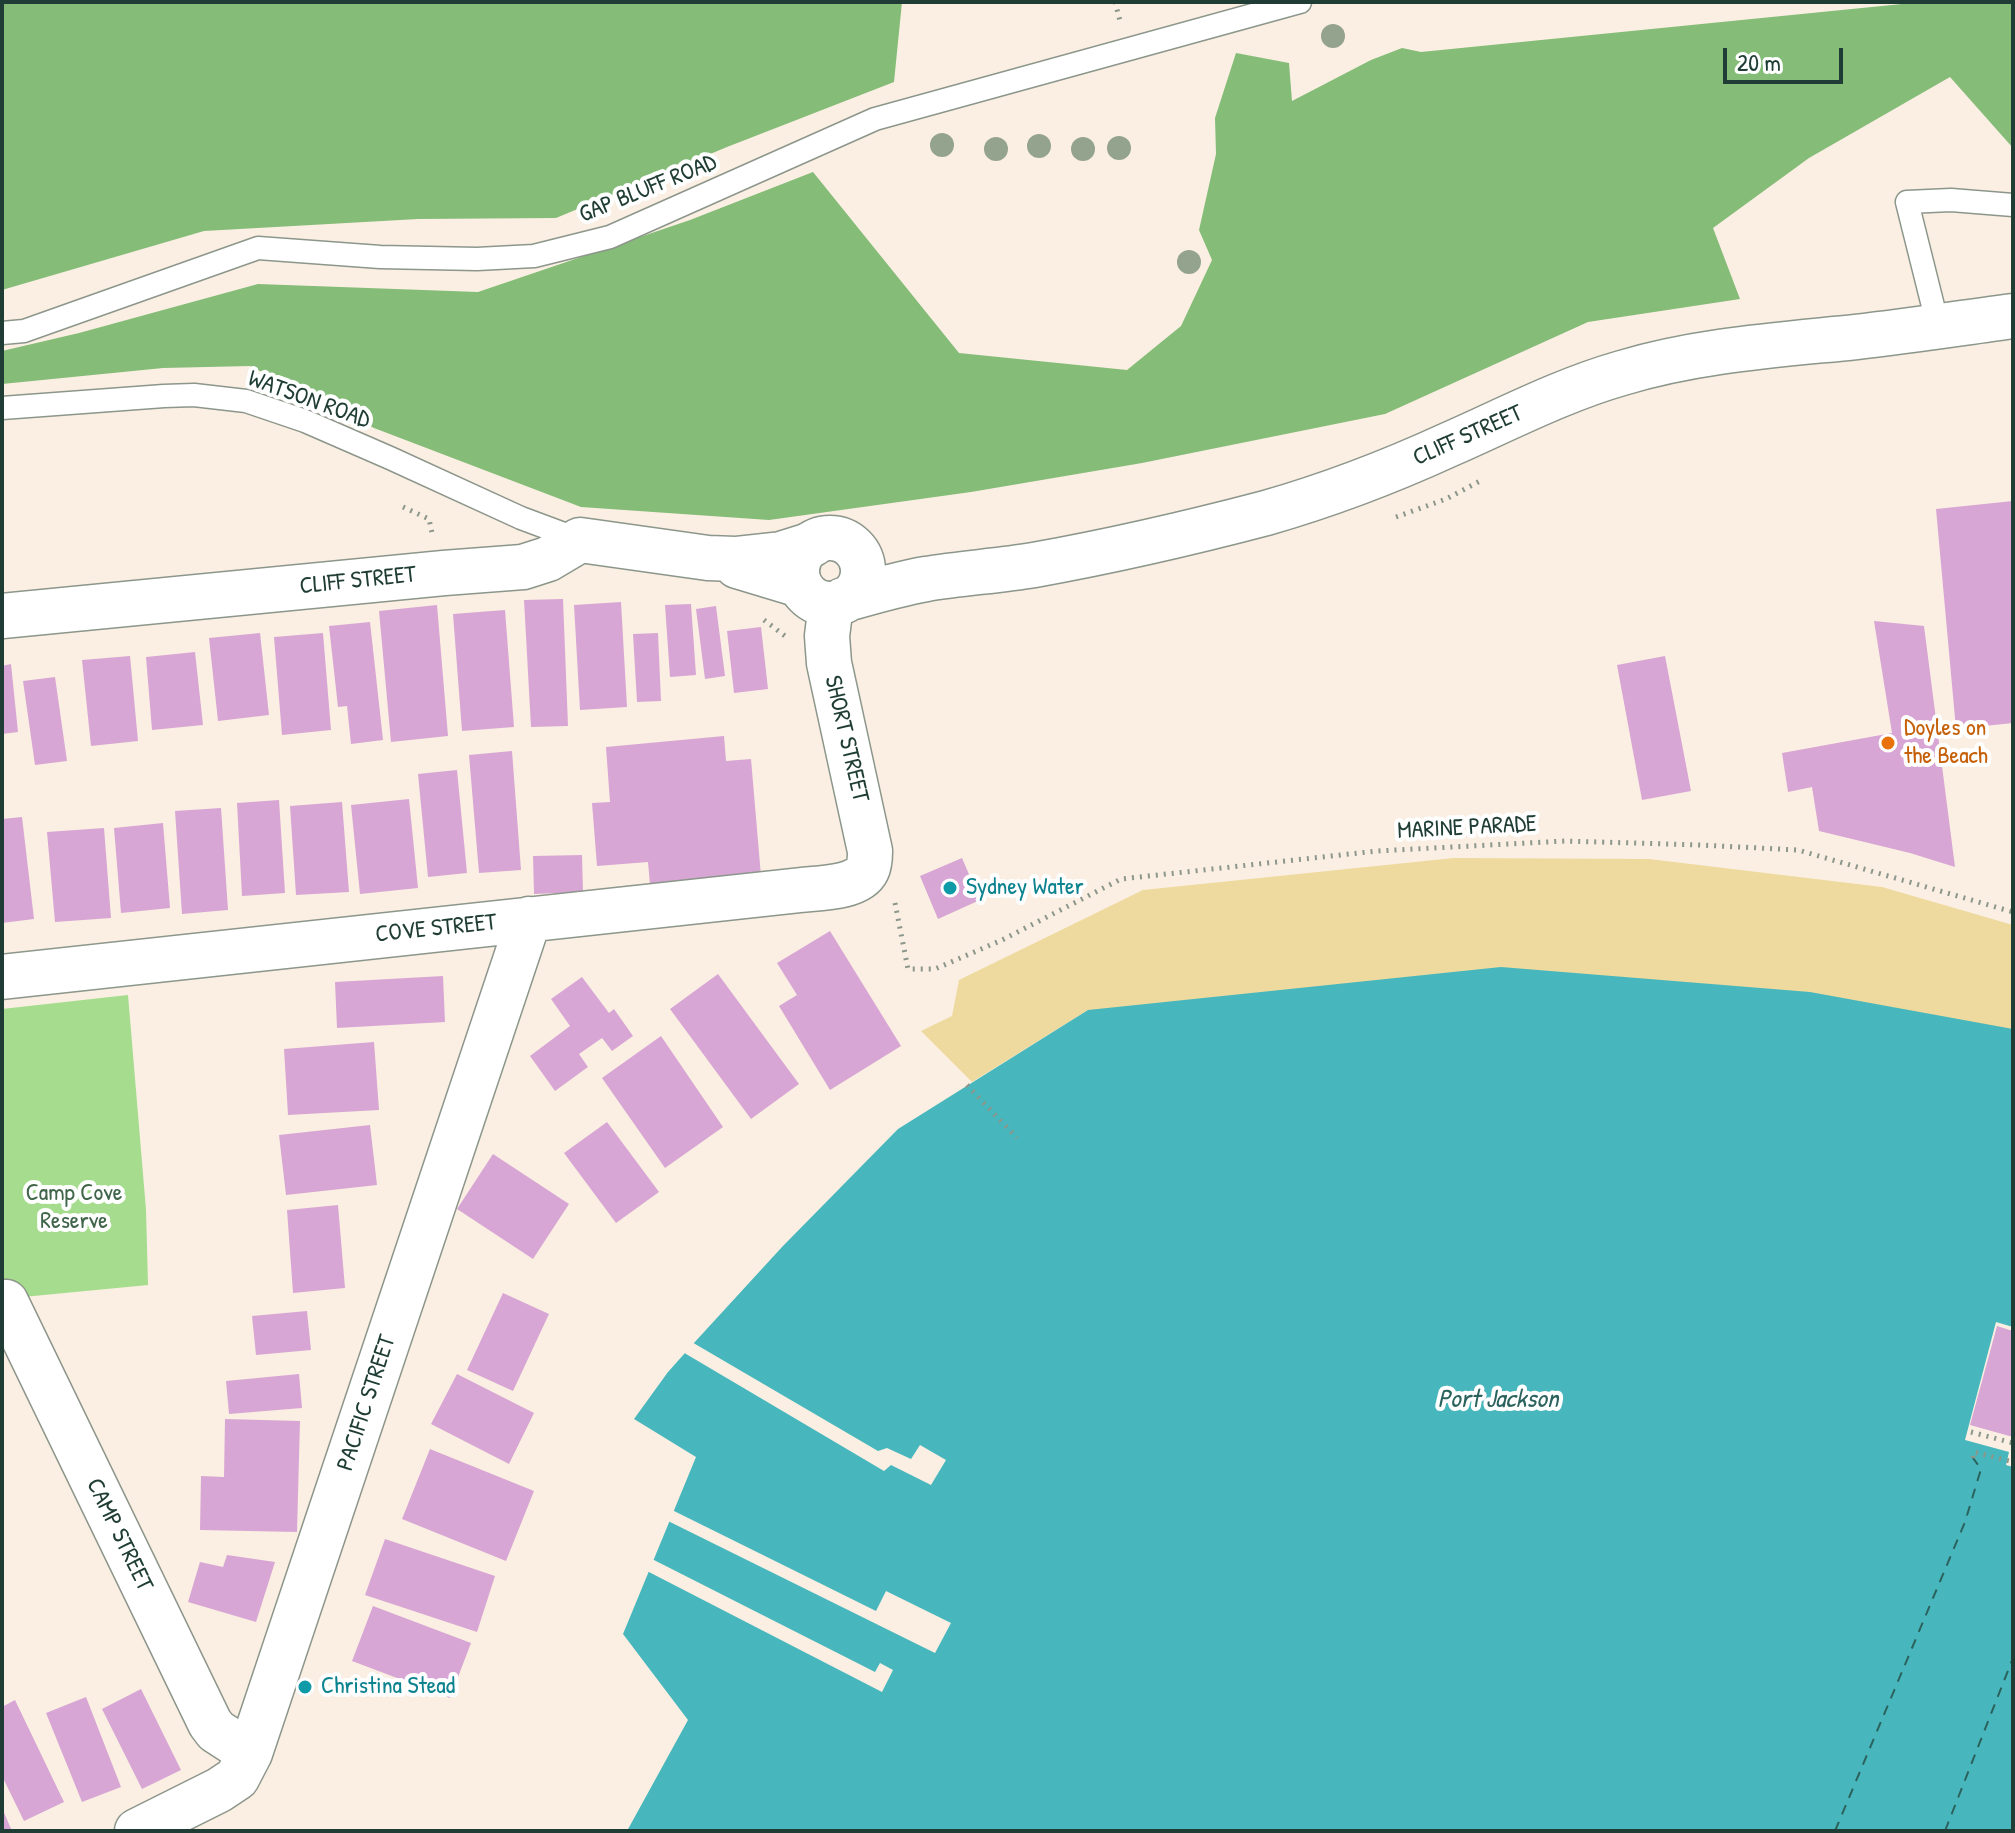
<!DOCTYPE html>
<html>
<head>
<meta charset="utf-8">
<style>
	body { margin:0 }
	#map { position:relative; width:2015px; height:1833px; overflow:hidden; background:#faefe2; font-family:"Patrick Hand",sans-serif }
	canvas { display:block }
	.frame { position:absolute; inset:0; border:4px solid #1f3d34; pointer-events:none }
	.scale { position:absolute; left:1723px; top:48px; width:120px; height:36px; box-sizing:border-box; border:4px solid #1f3d34; border-top:0; padding-left:10px; font-size:24px; line-height:28px; white-space:nowrap; color:#1f3d34; -webkit-text-stroke:6px #fff; paint-order:stroke }
</style>
</head>
<body>
<div id="map">
<canvas width="2015" height="1833"></canvas>
<div class="frame"></div>
<div class="scale">20 m</div>
</div>
<script>
const ctx = document.querySelector('canvas').getContext('2d');
ctx.lineJoin = 'round';
function fillPath(path, color) {
  ctx.fillStyle = color;
  ctx.fill(path, 'evenodd');
}
function stroke(path, color, width, dash) {
  ctx.strokeStyle = color;
  ctx.lineWidth = width;
  ctx.lineCap = dash ? 'butt' : 'round';
  ctx.setLineDash(dash || []);
  ctx.stroke(path);
}
function write(font, color, halo, rows, align = 'center') {
  ctx.font = font + ' "Patrick Hand",sans-serif';
  ctx.lineWidth = 8;
  ctx.setLineDash([]);
  ctx.textBaseline = 'middle';
  ctx.strokeStyle = halo;
  ctx.fillStyle = color;
  for (const [text, x, y, turn = 0] of rows) {
    ctx.save();
    ctx.translate(x, y);
    ctx.rotate((+turn || 0) * Math.PI / 180);
    ctx.textAlign = isNaN(turn) ? turn : align;
    if (halo) ctx.strokeText(text, 0, 0);
    ctx.fillText(text, 0, 0);
    ctx.restore();
  }
}
fillPath(new Path2D(`
	M128,995L146,1210L148,1285L2,1299V1009Z`), '#a5dc8d');
fillPath(new Path2D(`
	M2,2H902L894,82L727,147L556,218L418,219L204,231L2,290Z
	M1922,2H2013V148L1950,77L1809,158L1713,228L1740,299L1588,322L1385,414L1142,463L971,492L769,520L581,507L374,428L250,366L163,368L2,384V351L79,333L258,284L478,292L690,220L813,172L959,353L1127,370L1181,326L1212,260L1199,230L1216,154L1215,118L1236,53L1289,63L1292,101L1371,60L1402,48L1421,52Z`), '#84bc78');
fillPath(new Path2D(`
	M1454,858L1649,859L1882,887L2013,925V1036L1088,1010L972,1082L921,1031L952,1016L959,980L1143,890Z`), '#eeda9e');
fillPath(new Path2D(`
	M1501,967L1810,992L2013,1029V1831H627L688,1720L623,1634L696,1457L634,1419L668,1372L693,1344L782,1247L898,1129L1088,1010Z`), '#48b7bd');
fillPath(new Path2D(`
	M1996,1322L2013,1327V1467L2006,1465L2009,1452L1965,1440Z
	M690,1341L878,1451L887,1448L911,1459L920,1445L946,1460L931,1485L891,1465L884,1471L681,1351Z
	M670,1509L876,1611L886,1591L951,1623L935,1653L666,1520Z
	M650,1558L875,1672L880,1663L893,1670L882,1692L645,1570Z`), '#faefe2');
stroke(new Path2D(`
	M1835,1831L1965,1522L1981,1469L1973,1458
	M1945,1831L2013,1658`), '#2b625d', 2, [10, 8]);
fillPath(new Path2D(`
	M2013,501V723L1956,729L1936,509Z
	M563,599L568,726L531,727L524,600Z
	M621,602L627,707L580,710L574,605Z
	M691,604L696,675L670,677L665,605Z
	M437,605L448,736L391,742L379,611Z
	M716,606L725,676L705,679L696,609Z
	M505,610L514,727L462,731L453,614Z
	M1874,621L1924,626L1955,867L1910,853L1819,831L1812,787L1788,792L1782,753L1892,733Z
	M370,622L383,740L351,744L347,706L338,707L329,626Z
	M761,627L768,689L734,693L727,631Z
	M260,633L269,715L218,721L209,638Z
	M323,633L331,730L282,735L274,637Z
	M658,633L661,701L637,702L633,634Z
	M195,652L203,725L152,730L146,657Z
	M130,656L138,741L91,746L82,660Z
	M1665,656L1691,791L1642,800L1617,665Z
	M11,664L18,732L2,734V666Z
	M55,677L67,761L35,765L23,681Z
	M724,736L726,761L751,759L761,876L650,885L648,862L597,866L592,803L610,802L606,747Z
	M512,751L521,870L479,873L469,755Z
	M457,770L467,873L428,877L418,774Z
	M409,799L418,888L360,894L351,805Z
	M279,800L285,893L242,896L237,803Z
	M342,802L349,892L296,895L290,806Z
	M221,808L228,910L182,914L175,811Z
	M22,817L34,919L2,923V819Z
	M163,823L170,908L121,913L114,828Z
	M104,828L111,918L55,922L47,832Z
	M582,855L583,892L534,894L533,856Z
	M962,858L980,900L938,919L920,876Z
	M830,931L901,1046L830,1090L779,1006L797,995L777,963Z
	M718,974L799,1084L751,1119L670,1009Z
	M443,976L445,1022L337,1028L335,982Z
	M582,977L609,1013L614,1009L633,1036L612,1051L602,1038L579,1054L588,1067L555,1091L530,1056L570,1026L551,999Z
	M661,1036L723,1127L665,1168L602,1078Z
	M374,1042L379,1110L288,1115L284,1049Z
	M607,1122L659,1192L616,1223L564,1153Z
	M370,1125L377,1185L286,1195L279,1135Z
	M493,1154L569,1204L533,1259L457,1209Z
	M338,1205L345,1288L293,1293L287,1210Z
	M503,1293L549,1314L513,1391L467,1370Z
	M307,1311L311,1350L256,1355L252,1316Z
	M1997,1326L2013,1331V1437L1970,1425Z
	M299,1374L302,1408L229,1414L226,1381Z
	M457,1374L534,1413L509,1464L431,1424Z
	M225,1419L300,1421L297,1532L200,1530L201,1476L224,1477Z
	M430,1449L534,1491L506,1561L402,1519Z
	M385,1539L495,1576L477,1632L365,1595Z
	M227,1555L275,1562L256,1622L188,1602L200,1562L223,1567Z
	M373,1606L471,1643L450,1698L352,1661Z
	M141,1689L181,1770L142,1789L102,1709Z
	M86,1697L121,1787L82,1802L46,1713Z
	M15,1700L64,1802L24,1821L2,1776V1707Z
	M2,1808L12,1831H2Z`), '#d8a6d4');
const lane = new Path2D(`
	M1938,326L1907,202L1951,200L2013,205
	M2,333L24,331L258,248L380,257L477,259L534,256L610,237L875,119L1300,2
	M2,408L164,396L194,395L246,401L305,421L390,458L521,518L580,540`);
const street = new Path2D(`
	M737,566L800,585
	M2,616L444,573L523,567L548,559L580,540L708,558L735,559L781,554L813,544
	M2,977L801,890C820,888 858,888 867,870C870,864 870,857 870,851L829,663L827,636L831,604
	M6,1302L210,1723L216,1731L250,1753
	M137,1831L219,1790L237,1778L250,1753L529,919`);
const secondary = new Path2D(`
	M797 571a33 33 0 1 1 66 0a33 33 0 1 1-66 0Z
	M843,600C871,592 898,584 926,579C962,573 998,571 1034,565C1112,551 1190,533 1266,513C1329,495 1389,472 1448,445C1505,420 1562,390 1622,373C1698,350 1778,345 1856,337C1909,331 1961,323 2013,316`);
stroke(lane, '#8c968b', 25);
stroke(street, '#8c968b', 47);
stroke(secondary, '#8c968b', 47);
stroke(new Path2D(`
	M1115,2L1120,21
	M403,507L429,519L432,533
	M1396,517L1446,499L1482,480
	M764,620L785,636
	M895,903L908,969H935L1002,940L1121,879L1377,851L1565,841L1700,845L1798,850L2013,912
	M967,1085L1017,1138
	M1971,1432L2013,1443
	M1973,1458L1974,1452L2013,1462`), '#8c968b', 5, [2, 6]);
stroke(lane, '#fff', 22);
stroke(street, '#fff', 44);
stroke(secondary, '#fff', 44);
ctx.fillStyle = '#94a38e';
for (const [x, y] of [
	[1333,36],
	[942,145],
	[1039,146],
	[1119,148],
	[996,149],
	[1083,149],
	[1189,262]
]) {
  ctx.beginPath();
  ctx.arc(x, y, 12, 0, 2 * Math.PI);
  ctx.fill();
}
for (const [x, y, r, color] of [
	[1888,743,8,"#e8710a"],
	[950,888,8,"#0f9aa8"],
	[305,1687,8,"#0f9aa8"]
]) {
  const dot = new Path2D();
  dot.arc(x, y, r, 0, 2 * Math.PI);
  ctx.fillStyle = color;
  ctx.fill(dot);
  stroke(dot, '#fff', 3);
}
write('24px', '#1f3d34', '#fff', [
	["GAP BLUFF ROAD",648,189,-22],
	["WATSON ROAD",309,400,20],
	["CLIFF STREET",1468,436,-24],
	["CLIFF STREET",358,581,-6],
	["SHORT STREET",846,739,77],
	["MARINE PARADE",1467,828,-3],
	["COVE STREET",436,929,-6],
	["PACIFIC STREET",367,1403,-72],
	["CAMP STREET",119,1535,64]
]);
write('24px', '#c56008', '#fff', [
	["Doyles on",1904,729],
	["the Beach",1904,757]
], 'left');
write('24px', '#0d838f', '#fff', [
	["Sydney Water",966,888],
	["Christina Stead",321,1687]
], 'left');
write('24px', '#40654a', '#fff', [
	["Camp Cove",74,1194],
	["Reserve",74,1222]
]);
write('italic 26px', '#2b625d', '#fff', [
	["Port Jackson",1498,1400]
]);
</script>
</body>
</html>
